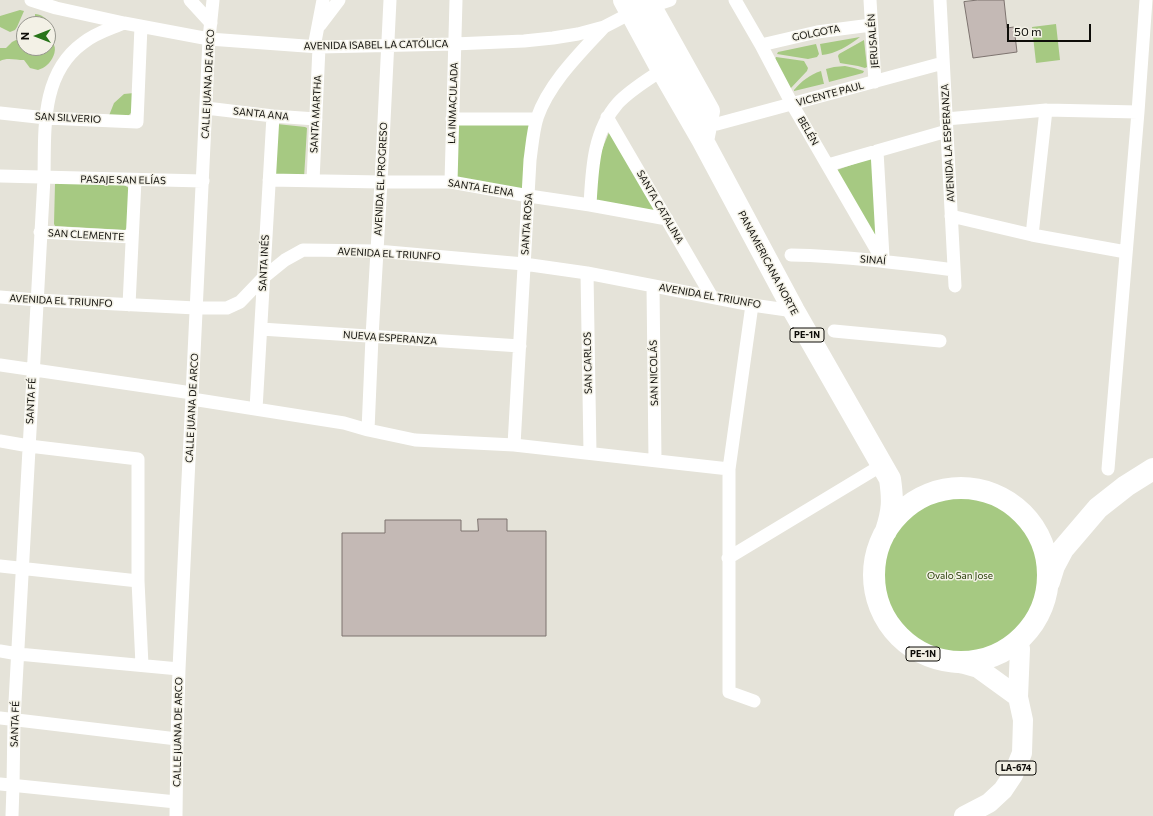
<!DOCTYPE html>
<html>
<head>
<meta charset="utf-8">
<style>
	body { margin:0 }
	#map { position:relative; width:1153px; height:816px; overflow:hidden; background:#e5e3d9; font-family:Commissioner,sans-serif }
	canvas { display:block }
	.north { position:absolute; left:16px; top:16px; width:40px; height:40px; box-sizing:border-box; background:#f3f1e6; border:1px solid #97968e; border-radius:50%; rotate:270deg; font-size:11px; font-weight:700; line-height:16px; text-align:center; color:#0e0d09 }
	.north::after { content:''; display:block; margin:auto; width:14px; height:18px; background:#287419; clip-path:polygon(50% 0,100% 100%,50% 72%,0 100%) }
	.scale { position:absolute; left:1007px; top:24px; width:84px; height:18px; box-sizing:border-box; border:2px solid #0e0d09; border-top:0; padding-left:5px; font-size:12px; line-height:14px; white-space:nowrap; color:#0e0d09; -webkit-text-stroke:3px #f3f1e6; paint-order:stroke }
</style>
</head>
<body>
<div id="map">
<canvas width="1153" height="816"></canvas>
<div class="north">N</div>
<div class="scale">50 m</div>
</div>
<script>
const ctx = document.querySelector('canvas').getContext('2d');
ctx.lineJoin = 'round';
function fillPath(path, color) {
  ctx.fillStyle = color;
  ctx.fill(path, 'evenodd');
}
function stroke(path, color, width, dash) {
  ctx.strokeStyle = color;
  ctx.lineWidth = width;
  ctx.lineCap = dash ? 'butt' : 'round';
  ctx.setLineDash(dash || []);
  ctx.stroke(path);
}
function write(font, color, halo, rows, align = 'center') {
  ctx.font = font + ' Commissioner,sans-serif';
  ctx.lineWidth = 3;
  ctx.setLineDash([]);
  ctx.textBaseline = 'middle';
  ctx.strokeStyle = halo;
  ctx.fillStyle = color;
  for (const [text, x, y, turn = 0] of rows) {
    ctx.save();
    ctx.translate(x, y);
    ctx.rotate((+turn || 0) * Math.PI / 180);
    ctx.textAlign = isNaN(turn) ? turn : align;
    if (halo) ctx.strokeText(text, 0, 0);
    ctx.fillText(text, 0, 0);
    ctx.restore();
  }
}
fillPath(new Path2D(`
	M20,10L24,11L17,27L15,30L10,32L0,27V16Z
	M35,14C46,14 58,30 55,41L48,40V24H35Z
	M1056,24L1060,60L1036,63L1032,27Z
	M860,37C850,45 835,54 822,55L820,44Z
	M16,40H24V48H48V44L54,45C57,51 52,61 47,65C45,67 41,69 38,70L30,68L24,60C16,60 7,57 0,61V48H6L12,42Z
	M864,40L867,67L865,68L858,66L840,63L838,56L839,54Z
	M816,44L819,54L817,57L808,59L777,54L778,52Z
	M776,57L804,61L808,68L807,71L790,89L775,59Z
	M845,66L854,68L864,71L863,73L829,82L826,69L834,67Z
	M821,71L824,84H823L794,91V90C802,81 809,75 821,71Z
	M134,93L132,112L128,116L108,118L114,103L124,94Z
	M532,121L523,191L454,181L456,123Z
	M277,124L305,127L307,128L304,178L274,177Z
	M610,130L659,213L596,202L598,159Z
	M874,157L877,243L837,170Z
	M57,183L124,185L129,188L127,228L125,230L55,226L54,224L55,184Z
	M879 576a82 82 0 1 1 164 0a82 82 0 1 1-164 0Z`), '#a6c982');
const building = new Path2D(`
	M978,0H1004L1007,28L1014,27L1017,52L973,58L964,2Z
	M478,519H507V531H546V636H342V533H385V520H461V531H478Z`);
fillPath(building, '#c4b9b5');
stroke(building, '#7d736f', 1);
stroke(new Path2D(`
	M31,0L56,8L124,23L209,39L319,47L454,44L524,41L553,38L578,34L604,27L631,13L670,0
	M190,0L211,23
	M735,0L761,45L792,104L883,261
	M870,0L875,82
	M940,0L955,286
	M320,25L339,0
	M761,45L817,32L871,25
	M314,47L323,0
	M206,108L273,116L316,119
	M0,113L46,118L137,122L141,26
	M607,117L712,297
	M452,119H537
	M946,119L1046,110L1138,112L1146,0
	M717,124L943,63
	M877,151L883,257
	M828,165L947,131
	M0,176L203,181
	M269,180L381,182H451L529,196L590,205L667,219
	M313,181L319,47
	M451,182L456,0
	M590,205C592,170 593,131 618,103C630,90 647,80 662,70
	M951,216L1032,235L1126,252
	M40,232L132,237
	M1032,235L1046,110
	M791,255C846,256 900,263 954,270
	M587,273L590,453
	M653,286L655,460
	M0,297L37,300L196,308H227L240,302L264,277L285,260L303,250L377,251L524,264L587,273L752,305L794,311
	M129,305L135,180
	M752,305L729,469V692L754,701
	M261,329L520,346
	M834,331L940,341
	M0,365L192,393
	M192,399L344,423L368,430L415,440L514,445L729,469
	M256,409L273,116
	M368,430L372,337L381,182L390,0
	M0,441L29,446L138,459V581L142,665
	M514,445L530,160C532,146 533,131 537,118C549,83 580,53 604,27
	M1108,469L1138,112
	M728,558L882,465
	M0,566L138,581
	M0,651L18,654L179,669
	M0,718L177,739
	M0,784L176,802
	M12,816L13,786L14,720L44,178C45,131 40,74 83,43C95,33 110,29 124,23
	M176,816L177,739L179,669L209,39L213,0`), '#fff', 13);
stroke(new Path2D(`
	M953,662L964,664L978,668L1018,697
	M964,816L989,803L1003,790L1013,775L1022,753L1023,720L1018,697L1020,649L1018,641`), '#fff', 20);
stroke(new Path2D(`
	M624,0L662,70L703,141L794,311L890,479C893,500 893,510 886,531
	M647,0L709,111L703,141
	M874 575a87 87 0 1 1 174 0a87 87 0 1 1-174 0Z
	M1049,582L1054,566L1063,549L1098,508L1126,486L1153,469`), '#fff', 22);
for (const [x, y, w] of [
	[807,335,34],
	[923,654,34],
	[1016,768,40]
]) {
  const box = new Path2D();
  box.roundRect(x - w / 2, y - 7, w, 14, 3);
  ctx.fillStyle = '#f3f1e6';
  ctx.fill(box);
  stroke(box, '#0e0d09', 1);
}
write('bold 9px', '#0e0d09', null, [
	["PE-1N",807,335],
	["PE-1N",923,654],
	["LA-674",1016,768]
]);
write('10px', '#0e0d09', '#f3f1e6', [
	["GOLGOTA",816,33,-11],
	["JERUSALÉN",873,41,-94],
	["AVENIDA ISABEL LA CATÓLICA",376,45,-1],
	["CALLE JUANA DE ARCO",208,84,-87],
	["VICENTE PAUL",830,94,-15],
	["LA INMACULADA",453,103,-88],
	["SANTA ANA",261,114,6],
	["SANTA MARTHA",316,114,-87],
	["SAN SILVERIO",68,118,3],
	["BELÉN",808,131,60],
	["AVENIDA LA ESPERANZA",948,143,-93],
	["AVENIDA EL PROGRESO",381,179,-87],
	["PASAJE SAN ELÍAS",123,180,1],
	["SANTA ELENA",481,188,9],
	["SANTA CATALINA",660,207,60],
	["SANTA ROSA",527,224,-86],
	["SAN CLEMENTE",86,235,3],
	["AVENIDA EL TRIUNFO",389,254,3],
	["SINAÍ",873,260,5],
	["SANTA INÉS",264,263,-87],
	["PANAMERICANA NORTE",768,263,62],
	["AVENIDA EL TRIUNFO",710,296,10],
	["AVENIDA EL TRIUNFO",61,301,3],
	["NUEVA ESPERANZA",390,338,4],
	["SAN CARLOS",588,363,-91],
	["SAN NICOLÁS",654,373,-91],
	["SANTA FÉ",31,401,-87],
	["CALLE JUANA DE ARCO",192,408,-87],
	["SANTA FÉ",15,724,-88],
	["CALLE JUANA DE ARCO",178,732,-89]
]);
write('10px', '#293f09', '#f3f1e6', [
	["Ovalo San Jose",960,576]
]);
</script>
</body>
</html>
